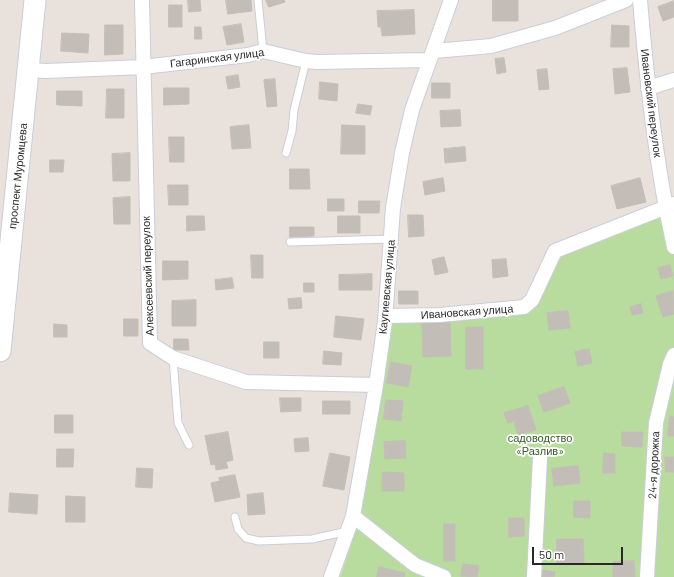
<!DOCTYPE html>
<html>
<head>
<meta charset="utf-8">
<style>
	body { margin:0 }
	#map { position:relative; width:674px; height:577px; overflow:hidden; background:#e9e2dc; font-family:Barlow,sans-serif }
	canvas { display:block }
	.scale { position:absolute; left:532px; top:547px; width:91px; height:18px; box-sizing:border-box; border:2px solid #292929; border-top:0; padding-left:5px; font-size:12px; line-height:14px; white-space:nowrap; color:#292929; -webkit-text-stroke:3px #fff; paint-order:stroke }
</style>
</head>
<body>
<div id="map">
<canvas width="674" height="577"></canvas>
<div class="scale">50 m</div>
</div>
<script>
const ctx = document.querySelector('canvas').getContext('2d');
ctx.lineJoin = 'round';
function fillPath(path, color) {
  ctx.fillStyle = color;
  ctx.fill(path, 'evenodd');
}
function stroke(path, color, width, dash) {
  ctx.strokeStyle = color;
  ctx.lineWidth = width;
  ctx.lineCap = dash ? 'butt' : 'round';
  ctx.setLineDash(dash || []);
  ctx.stroke(path);
}
function write(font, color, halo, rows, align = 'center') {
  ctx.font = font + ' Barlow,sans-serif';
  ctx.lineWidth = 3.5;
  ctx.setLineDash([]);
  ctx.textBaseline = 'middle';
  ctx.strokeStyle = halo;
  ctx.fillStyle = color;
  for (const [text, x, y, turn = 0] of rows) {
    ctx.save();
    ctx.translate(x, y);
    ctx.rotate((+turn || 0) * Math.PI / 180);
    ctx.textAlign = isNaN(turn) ? turn : align;
    if (halo) ctx.strokeText(text, 0, 0);
    ctx.fillText(text, 0, 0);
    ctx.restore();
  }
}
fillPath(new Path2D(`
	M674,212V577H340L356,529L365,493L392,320L526,311L558,258L663,215Z`), '#b8db9e');
const building = new Path2D(`
	M188,0H200L201,11L189,12Z
	M226,0H251L252,11L228,14Z
	M266,0H284L285,2L269,7Z
	M493,0H518V21H493Z
	M674,1V17L663,21L658,7Z
	M169,5H182V27H169Z
	M414,10L415,34L382,36L381,27H378L377,11Z
	M241,24L244,42L227,45L223,27Z
	M105,25H123V54L105,55Z
	M612,25L629,26V47H611Z
	M195,27H201L202,39H195Z
	M62,33L89,34L88,53L61,51Z
	M504,58L506,72L497,74L495,59Z
	M627,68L630,92L615,94L613,69Z
	M547,69L549,89L539,90L537,70Z
	M238,75L240,87L228,89L226,77Z
	M275,79L277,106L267,107L264,80Z
	M320,82L338,84L337,101L319,99Z
	M432,83H450V98H432Z
	M164,88H189V104L164,105Z
	M107,89H124V118H106Z
	M57,91H82V106L57,105Z
	M358,104L372,106L370,115L356,113Z
	M460,110L461,126L441,127L440,111Z
	M249,125L251,148L232,149L230,127Z
	M342,125L365,126V154H341Z
	M169,137H184V162H170Z
	M465,147L466,161L445,163L444,149Z
	M130,153V181H113L112,154Z
	M50,160H64L63,172H50Z
	M290,169H309L310,189H290Z
	M443,178L445,191L425,195L423,182Z
	M640,178L646,202L617,209L611,186Z
	M168,185H188V205H169Z
	M130,197V224H114L113,198Z
	M328,199H344V211H328Z
	M359,201H380L379,213H359Z
	M408,215H423L424,236L409,237Z
	M187,216H204L205,230L187,231Z
	M338,216H360V233H338Z
	M290,227H314V236L290,237Z
	M251,255H263V278H252Z
	M444,257L448,272L435,275L432,260Z
	M506,259L508,276L493,278L492,260Z
	M163,261H188V279L163,280Z
	M670,265L673,276L661,279L658,268Z
	M372,274V290H339V275Z
	M232,278L234,288L216,290L215,280Z
	M304,283H314V292H304Z
	M399,291H418V304H399Z
	M673,291L674,314L663,317L656,296Z
	M301,298L302,308L289,309L288,299Z
	M196,300V326H172V301Z
	M641,304L643,313L632,315L630,307Z
	M568,311L570,328L549,330L547,313Z
	M336,316L364,319L361,340L334,337Z
	M124,319H138V336H124Z
	M450,321L451,356L423,357L422,323Z
	M54,324L67,325V337H54Z
	M466,327H483V369H466Z
	M174,339H188L189,350H174Z
	M264,342H279V358H264Z
	M589,349L592,363L578,366L575,352Z
	M324,351L342,353L341,365L323,364Z
	M391,362L412,366L408,387L387,383Z
	M564,387L570,403L544,412L538,396Z
	M280,398H301V411L281,412Z
	M386,400L403,401L401,421L384,419Z
	M323,401H350V414H323Z
	M528,406L536,430L518,435L514,421L508,423L504,413Z
	M55,415H73V433H55Z
	M670,416L674,417V436H668Z
	M228,432L233,460L226,462L228,468L216,470L215,464L211,465L205,436Z
	M622,432H643L642,447L622,446Z
	M308,438L309,451L295,452L294,439Z
	M405,441L406,458L385,459L384,442Z
	M57,449H74L73,467H57Z
	M330,453L350,457L344,490L323,486Z
	M604,453L615,454V473H603Z
	M665,457H674V472H666Z
	M578,466L580,483L554,486L552,469Z
	M137,468L153,469L152,488L136,487Z
	M383,472L404,473V491H382Z
	M235,475L240,497L215,502L211,483L220,481L219,478Z
	M10,493L38,495L37,514L9,512Z
	M263,493L265,514L248,515L247,495Z
	M66,496L85,497V522H66Z
	M574,501H590V518L574,517Z
	M509,518H524V536L509,537Z
	M444,524H455V561H444Z
	M557,539H583L584,564H557Z
	M634,561L635,577H613V562Z
	M463,564L479,566L477,577L461,576Z
	M379,567L405,573L404,577H377Z
	M542,570L555,572L554,577H541Z`);
fillPath(building, '#c2bdb7');
stroke(building, '#c4beb6', 1);
const service = new Path2D(`
	M258,0L263,51
	M286,153L292,131L294,110L306,61
	M290,242L391,239
	M173,358L178,423L189,445
	M235,517L238,529L246,538L259,541L312,539L348,531`);
const minor = new Path2D(`
	M142,0L150,343L173,358L246,382L376,385
	M640,0C647,83 656,166 674,247
	M434,51L491,46L555,28L626,0
	M29,70L46,71L143,67L248,55L263,51L306,61L317,62L429,60
	M648,88L674,80
	M386,316L440,315L524,307L532,300L555,251L674,204
	M353,516L415,565L444,577
	M331,577L353,516L376,385L385,321L393,208L402,153L412,110L451,0
	M534,577L540,458
	M647,577L656,423L670,364L674,355`);
const secondary = new Path2D(`
	M0,351L35,0`);
stroke(service, '#caced9', 9);
stroke(minor, '#caced9', 16);
stroke(secondary, '#caced9', 23);
stroke(service, '#fff', 7);
stroke(minor, '#fff', 14);
stroke(secondary, '#fff', 21);
write('11px', '#292929', '#fff', [
	["Гагаринская улица",217,58,-7],
	["Ивановский переулок",651,103,83],
	["проспект Муромцева",18,176,-84],
	["Алексеевский переулок",148,276,-92],
	["Каугиевская улица",387,287,-85],
	["Ивановская улица",467,312,-4],
	["24-я дорожка",654,465,-87]
]);
write('11px', '#335d21', '#fff', [
	["садоводство",540,438],
	["«Разлив»",540,451]
]);
</script>
</body>
</html>
